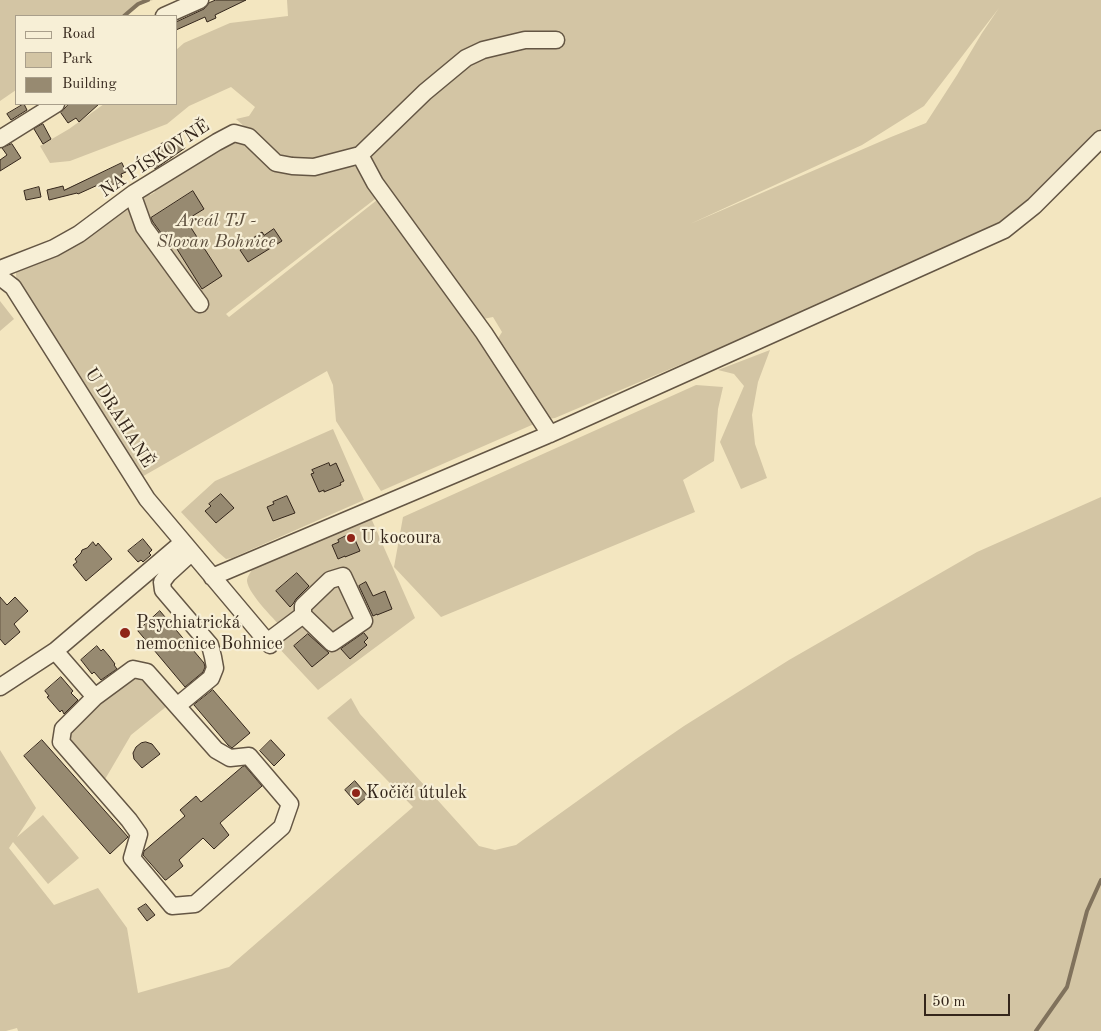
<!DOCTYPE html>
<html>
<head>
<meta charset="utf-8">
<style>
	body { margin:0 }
	#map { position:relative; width:1101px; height:1031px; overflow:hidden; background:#f3e6c0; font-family:"Old Standard TT",serif }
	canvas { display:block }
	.legend { position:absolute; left:15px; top:15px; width:162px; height:90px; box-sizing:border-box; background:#f7efd6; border:1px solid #a99f8b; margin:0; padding:6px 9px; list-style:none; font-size:15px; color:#34261b }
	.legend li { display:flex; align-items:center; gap:10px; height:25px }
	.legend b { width:25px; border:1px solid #a99f8b }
	.scale { position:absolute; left:924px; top:994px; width:86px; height:22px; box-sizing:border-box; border:2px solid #34261b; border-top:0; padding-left:6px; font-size:15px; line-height:18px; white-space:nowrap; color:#34261b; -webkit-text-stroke:4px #f7efd6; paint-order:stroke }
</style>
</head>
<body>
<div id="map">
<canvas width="1101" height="1031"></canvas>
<ul class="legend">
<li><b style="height:6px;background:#f7efd6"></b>Road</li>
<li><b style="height:14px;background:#d3c5a4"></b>Park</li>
<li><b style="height:14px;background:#978a71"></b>Building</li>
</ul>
<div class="scale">50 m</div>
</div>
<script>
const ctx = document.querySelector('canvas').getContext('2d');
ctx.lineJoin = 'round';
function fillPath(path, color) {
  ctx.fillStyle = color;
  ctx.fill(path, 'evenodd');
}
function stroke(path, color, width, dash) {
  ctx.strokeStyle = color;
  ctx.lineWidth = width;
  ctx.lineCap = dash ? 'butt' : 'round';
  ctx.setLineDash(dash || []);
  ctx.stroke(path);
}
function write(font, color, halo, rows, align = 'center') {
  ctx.font = font + ' "Old Standard TT",serif';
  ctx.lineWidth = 4.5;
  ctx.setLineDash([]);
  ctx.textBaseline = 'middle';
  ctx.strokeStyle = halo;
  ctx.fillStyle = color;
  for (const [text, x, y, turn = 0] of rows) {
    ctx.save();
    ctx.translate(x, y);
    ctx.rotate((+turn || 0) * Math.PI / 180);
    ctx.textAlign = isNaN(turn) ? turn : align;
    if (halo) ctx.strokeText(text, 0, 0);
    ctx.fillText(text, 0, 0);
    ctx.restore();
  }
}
fillPath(new Path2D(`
	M0,0H153L142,4L125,16H16V90L0,101Z
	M287,0H1101V130L1032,200L1003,221L973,240L555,418L548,419L513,370L515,363L511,358L504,357L497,340L502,332L493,317L478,320L378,180L368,154L315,164L285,163L236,119L249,116L255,107L231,87L189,106L167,124L70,161L50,163L40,146L69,129L104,104H176V50L184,43L230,23L288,16ZM999,8L982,33L957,75L926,123L891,137L690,224L862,145L924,106Z
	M231,139H241L281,172L291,174L351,164L360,170L379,196L226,314L229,317L377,200L457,309L534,424L381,491L336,421L333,385L327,371L140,478L17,286L15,262L147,191L150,195L155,192L152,187Z
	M0,301L14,319L0,331Z
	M770,350L758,382L752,415L755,444L767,478L741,489L720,442L744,386L734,374L718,370Z
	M696,385L723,387L718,409L714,461L683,480L695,512L441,617L394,567L403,517Z
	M333,429L364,500L232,558L226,559L218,552L181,512L215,481Z
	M1101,497V1031H18L17,1028L6,1031H0V750L36,808L17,837L43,815L79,858L48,884L13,842L9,848L54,905L98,888L127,928L138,993L229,967L413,807L327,718L351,698L360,714L479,846L495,850L516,845L636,759L684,726L789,660L977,552Z
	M371,518L415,618L318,690L276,645L286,632C277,622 248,594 247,581C247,577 250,573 252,570Z
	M133,678L148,683L167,706L131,735L104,781L71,745L68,734L95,705Z`), '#d3c5a4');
stroke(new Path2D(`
	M124,16L138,4L148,0
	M1036,1031L1067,987L1087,911L1101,880`), '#80725c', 4);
const building = new Path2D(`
	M216,0H246L215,15L216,18L207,22L205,17L176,30V22L204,9L209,3Z
	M24,104L27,110L11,120L7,114Z
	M69,104H99L79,122L76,118L68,123L61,113Z
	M43,124L51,139L43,144L34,129Z
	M180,136L185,148L155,169L151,152L162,146L161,144Z
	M12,144L21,158L0,171V160L7,155L2,148Z
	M122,163L126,172L121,174L122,177L117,179L118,182L103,189L100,184L78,194L77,193L49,200L47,190L63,186L64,190Z
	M39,187L41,197L26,200L24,191Z
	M193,191L204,209L186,220L222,276L202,289L172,241L169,244L153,222L151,218Z
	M274,229L282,241L248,262L240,250L251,243L250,240L262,232L264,235Z
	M329,463L330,466L336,463L344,481L340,483L341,485L324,492V490L319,492L311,474L314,473L312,470Z
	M221,494L234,508L216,523L205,511L211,506L209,504Z
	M287,496L295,513L273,521L267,507L274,504L273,502Z
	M352,533L360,551L345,557V556L338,559L332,545L339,542L338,540Z
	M143,539L152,550L149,553L151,555L143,562L141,560L138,562L128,551Z
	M93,542L96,546L98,543L112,559L86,581L73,565L77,562L75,559L81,553L82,550L87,548Z
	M297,573L309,586L296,599L293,604L290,607L276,591Z
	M366,582L373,596L385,591L392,609L377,615V614L373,616L359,586Z
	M0,597L7,605L15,597L28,611L14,624L20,632L5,645L0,639Z
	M160,611L204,663L205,667L203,672L185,687L138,631Z
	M364,633L368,638L364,642L367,645L350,659L341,649Z
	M308,634L329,653L312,667L294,646Z
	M97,646L101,651L103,649L109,656L115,664L114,665L117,669L101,680L94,672L92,674L81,660Z
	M61,677L73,691L71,693L78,700L64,714L62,710L60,712L47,697L49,696L45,691Z
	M213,690L250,733L232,748L228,745L194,705Z
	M42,740L128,837L110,854L24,756Z
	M271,740L285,755L274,766L260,751Z
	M146,742L152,744L160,754L142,768L134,759L133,753L136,747L141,743Z
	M245,766L262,786L220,823L229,835L214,849L203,838L179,860L183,866L166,880H165L143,855L144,851L185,816L180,810L196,796L201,802L242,767Z
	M355,781L368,796L358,805L345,790Z
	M146,904L155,915L147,921L138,909Z`);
fillPath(building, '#978a71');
stroke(building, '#34261b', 1);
const minor = new Path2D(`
	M164,16L200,0
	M0,139L56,104
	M360,155L375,183L484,333L550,434
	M134,193V199L144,227L200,304
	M0,269L54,248L79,234L134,193L217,142L234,133L249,137L276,163L292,166L314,167L360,155L425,92L466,58L483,50L525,40H556
	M0,277L13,287L147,499L270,645
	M212,577L550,434L1004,230L1034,206L1101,139
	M267,642L303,615L332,643L364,621L343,576L330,580L303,606V615
	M55,651L95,697
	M133,669L147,672L216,750L230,758L249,756L290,804L282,827L195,904L172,906L132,858L139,834L129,820L61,742L63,729L95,697Z
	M0,687L55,651L183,542
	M177,706L211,678L215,668L213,657L210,645L163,590L162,582L168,574L191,553`);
stroke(minor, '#645644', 19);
stroke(minor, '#f7efd6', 16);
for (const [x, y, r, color] of [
	[351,538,5,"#8f2418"],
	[125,633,6,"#8f2418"],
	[356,793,5,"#8f2418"]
]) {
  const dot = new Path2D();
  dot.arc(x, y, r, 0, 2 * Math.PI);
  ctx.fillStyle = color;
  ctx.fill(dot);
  stroke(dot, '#f7efd6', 2);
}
write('18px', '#34261b', '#f7efd6', [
	["NA PÍSKOVNĚ",155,159,-33],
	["U DRAHANĚ",119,418,58]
]);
write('italic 18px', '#5c4e3d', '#f7efd6', [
	["Areál TJ -",216,221],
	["Slovan Bohnice",216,242]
]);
write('18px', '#34261b', '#f7efd6', [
	["U kocoura",361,538],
	["Psychiatrická",136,623],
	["nemocnice Bohnice",136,644],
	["Kočičí útulek",366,793]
], 'left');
</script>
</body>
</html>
